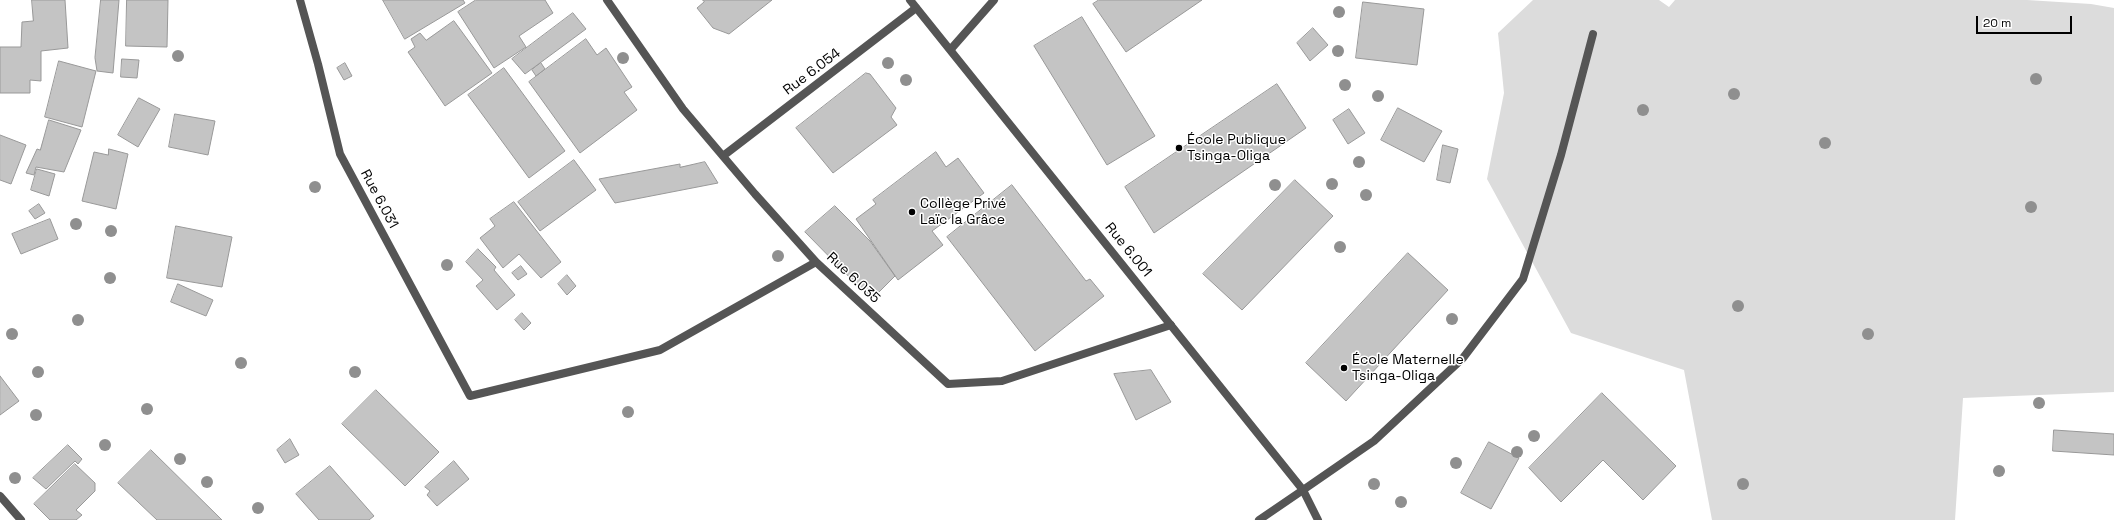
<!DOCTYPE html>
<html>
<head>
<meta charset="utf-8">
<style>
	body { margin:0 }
	#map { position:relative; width:2114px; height:520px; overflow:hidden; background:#fff; font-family:"Space Grotesk",sans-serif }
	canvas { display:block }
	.scale { position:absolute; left:1976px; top:16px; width:96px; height:18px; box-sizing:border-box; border:2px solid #000; border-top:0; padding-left:5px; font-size:12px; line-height:14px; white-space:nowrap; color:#000; -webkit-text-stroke:3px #fff; paint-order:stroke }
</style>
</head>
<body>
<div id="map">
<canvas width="2114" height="520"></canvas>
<div class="scale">20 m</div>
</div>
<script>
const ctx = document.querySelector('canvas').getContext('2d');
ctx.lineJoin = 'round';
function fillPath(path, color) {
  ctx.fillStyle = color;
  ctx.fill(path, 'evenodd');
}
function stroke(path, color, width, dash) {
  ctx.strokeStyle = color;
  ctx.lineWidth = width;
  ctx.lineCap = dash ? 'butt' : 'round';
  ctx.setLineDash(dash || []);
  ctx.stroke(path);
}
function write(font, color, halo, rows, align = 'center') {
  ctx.font = font + ' "Space Grotesk",sans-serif';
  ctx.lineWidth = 3;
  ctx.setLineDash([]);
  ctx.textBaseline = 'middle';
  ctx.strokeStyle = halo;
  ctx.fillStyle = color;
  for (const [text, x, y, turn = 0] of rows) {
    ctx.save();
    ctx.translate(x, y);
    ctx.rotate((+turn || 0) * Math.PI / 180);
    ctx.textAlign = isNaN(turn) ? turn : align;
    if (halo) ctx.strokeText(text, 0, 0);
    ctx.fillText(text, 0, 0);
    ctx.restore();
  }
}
fillPath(new Path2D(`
	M1533,0H1659L1669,7L1675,0H2027L2091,4L2114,8V392L1963,398L1955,520H1712L1684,370L1571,333L1487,179L1504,93L1498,33Z`), '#dcdcdc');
const building = new Path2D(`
	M32,0H65L68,48L41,51V81L30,80V93H0V47H21L22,22L33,21Z
	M101,0H119L113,73L97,71L95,58Z
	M127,0H168L167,47L126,46Z
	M383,0H463L465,3L405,39Z
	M476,0H545L553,13L519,36L526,47L494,68L458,12Z
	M703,0H772L729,34L713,28L697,8L704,2Z
	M1099,0H1202L1126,52L1093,4Z
	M1363,2L1424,9L1417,65L1356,58Z
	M573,13L586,29L525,74L512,59Z
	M1082,17L1155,136L1107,165L1034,46Z
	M454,21L492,73L445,106L408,52L415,47L411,39L420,33L426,40Z
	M1313,28L1328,45L1310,61L1297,43Z
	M586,39L597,55L606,48L632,87L624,92L637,110L580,153L529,82Z
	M122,59L139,60L137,78L121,77Z
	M59,61L96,71L82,127L45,117Z
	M345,63L352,76L344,80L337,68Z
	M541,63L545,69L536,76L532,70Z
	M504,68L565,151L529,178L468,95Z
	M866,73L870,74L896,108L891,117L897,125L833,173L796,128Z
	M1277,84L1306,128L1154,233L1125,187Z
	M139,98L160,109L138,147L118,135Z
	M1398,108L1442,131L1424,162L1381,140Z
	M1349,109L1365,133L1348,144L1333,120Z
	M175,114L215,121L208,155L169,147Z
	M49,120L81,130L64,172L36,167L34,175L26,173L37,149L40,150Z
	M0,135L26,145L11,184L0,180Z
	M1443,145L1458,149L1450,183L1437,180Z
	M109,149L128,154L116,209L82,201L94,152L108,155Z
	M936,152L946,167L958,158L984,193L932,231L943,245L898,280L856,219L876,204L873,200Z
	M574,160L596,190L540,231L518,202Z
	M705,162L718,183L615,203L599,179L680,164V167Z
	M37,169L55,174L49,196L31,190Z
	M1295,180L1333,216L1242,310L1203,274Z
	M1012,185L1086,281L1090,279L1104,296L1035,351L947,237Z
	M514,202L561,262L541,278L519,254L503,268L480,238L495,226L490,219Z
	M39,204L45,213L35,219L29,211Z
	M835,206L870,241L895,276L874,297L861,289L805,232Z
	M50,219L58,239L21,254L12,234Z
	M176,226L232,237L222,287L167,278Z
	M478,249L496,267L494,270L515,295L497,310L476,286L483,280L466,262Z
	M1408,253L1448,290L1346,401L1306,363Z
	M521,266L527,274L518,280L512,273Z
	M567,275L576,286L567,295L558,284Z
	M178,284L213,300L206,316L171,302Z
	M522,313L531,323L524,330L515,320Z
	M1151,370L1171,402L1136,420L1114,374Z
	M0,376L19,401L0,415Z
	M376,390L439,452L405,486L342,424Z
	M1602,393L1676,466L1643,500L1603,460L1561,502L1529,468Z
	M2054,430L2114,434V455L2053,451Z
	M290,439L299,455L285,463L277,450Z
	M1489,442L1519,458L1491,509L1461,493Z
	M68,445L82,459L78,464L75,461L46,489L33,478Z
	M151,450L222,520H157L118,483Z
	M454,461L469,479L437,506L427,495L430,491L425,487Z
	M75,464L95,483V491L76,510L82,515L76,520H50L34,504Z
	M330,466L374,516L369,520H319L296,494Z`);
fillPath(building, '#c4c4c4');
stroke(building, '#999', 1);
stroke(new Path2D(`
	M1303,490L1374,441L1463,358L1523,279L1561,155L1593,34`), '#555', 8);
stroke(new Path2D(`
	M300,0L318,64L340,154L470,396L660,350L816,262
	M607,0L683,109L755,194L816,262L948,384L1002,381L1171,325
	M951,49L994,0
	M723,156L916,8
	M0,496L21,520
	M1259,520L1303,490`), '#555', 8);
stroke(new Path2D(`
	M910,0L1303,490L1318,520`), '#555', 8);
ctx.fillStyle = '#8f8f8f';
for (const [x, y] of [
	[1339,12],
	[1338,51],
	[178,56],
	[623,58],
	[888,63],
	[2036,79],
	[906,80],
	[1345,85],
	[1734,94],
	[1378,96],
	[1643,110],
	[1825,143],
	[1359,162],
	[1332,184],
	[1275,185],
	[315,187],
	[1366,195],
	[2031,207],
	[76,224],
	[111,231],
	[1340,247],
	[778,256],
	[447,265],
	[110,278],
	[1738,306],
	[1452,319],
	[78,320],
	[12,334],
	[1868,334],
	[241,363],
	[38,372],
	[355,372],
	[2039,403],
	[147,409],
	[628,412],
	[36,415],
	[1534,436],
	[105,445],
	[1517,452],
	[180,459],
	[1456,463],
	[1999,471],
	[15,478],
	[207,482],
	[1374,484],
	[1743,484],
	[1401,502],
	[258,508]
]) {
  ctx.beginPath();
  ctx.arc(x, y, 6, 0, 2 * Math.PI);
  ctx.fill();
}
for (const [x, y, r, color] of [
	[1179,148,4,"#000"],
	[912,212,4,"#000"],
	[1344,368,4,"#000"]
]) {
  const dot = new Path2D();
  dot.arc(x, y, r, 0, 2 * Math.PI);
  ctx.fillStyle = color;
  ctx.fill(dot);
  stroke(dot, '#fff', 1.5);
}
write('14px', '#000', '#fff', [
	["Rue 6.054",812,72,-37],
	["Rue 6.031",379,199,62],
	["Rue 6.001",1128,250,51],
	["Rue 6.035",853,278,43]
]);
write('14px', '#000', '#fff', [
	["École Publique",1187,140],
	["Tsinga-Oliga",1187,156],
	["Collège Privé",920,204],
	["Laïc la Grâce",920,220],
	["École Maternelle",1352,360],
	["Tsinga-Oliga",1352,376]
], 'left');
</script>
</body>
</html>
